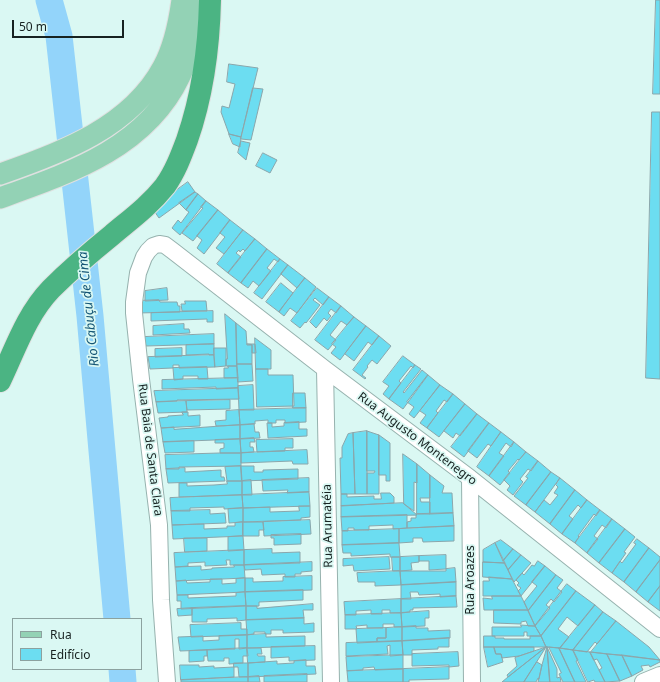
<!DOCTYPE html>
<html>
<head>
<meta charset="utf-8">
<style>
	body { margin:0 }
	#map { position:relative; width:660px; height:682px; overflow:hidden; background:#daf8f3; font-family:"Noto Sans",sans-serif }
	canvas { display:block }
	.legend { position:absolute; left:12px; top:618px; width:130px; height:52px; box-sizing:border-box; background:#daf8f3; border:1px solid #8ca29f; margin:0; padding:5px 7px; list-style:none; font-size:12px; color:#172221 }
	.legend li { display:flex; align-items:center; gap:8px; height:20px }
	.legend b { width:20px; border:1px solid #8ca29f }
	.scale { position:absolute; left:12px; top:20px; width:112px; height:18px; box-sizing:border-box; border:2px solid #172221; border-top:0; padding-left:5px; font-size:12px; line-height:14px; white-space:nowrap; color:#172221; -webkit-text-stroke:3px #daf8f3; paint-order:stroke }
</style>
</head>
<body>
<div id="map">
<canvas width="660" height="682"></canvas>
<ul class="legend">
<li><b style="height:5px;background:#93d2b5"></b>Rua</li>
<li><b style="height:11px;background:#6cddf1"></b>Edifício</li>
</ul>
<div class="scale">50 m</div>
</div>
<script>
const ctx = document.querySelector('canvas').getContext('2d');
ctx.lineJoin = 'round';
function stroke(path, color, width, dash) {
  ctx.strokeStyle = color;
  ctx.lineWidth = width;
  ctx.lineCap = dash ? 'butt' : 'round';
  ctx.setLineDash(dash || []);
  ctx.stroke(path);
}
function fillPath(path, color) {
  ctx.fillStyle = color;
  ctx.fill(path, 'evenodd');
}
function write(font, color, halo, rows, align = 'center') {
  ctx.font = font + ' "Noto Sans",sans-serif';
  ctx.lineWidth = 3.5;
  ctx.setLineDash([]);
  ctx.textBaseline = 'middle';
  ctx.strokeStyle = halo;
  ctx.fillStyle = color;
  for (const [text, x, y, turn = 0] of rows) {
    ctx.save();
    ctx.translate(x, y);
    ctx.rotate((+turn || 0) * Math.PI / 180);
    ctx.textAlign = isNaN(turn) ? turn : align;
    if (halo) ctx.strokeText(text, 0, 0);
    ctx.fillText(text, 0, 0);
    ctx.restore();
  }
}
stroke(new Path2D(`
	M49,0L59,36L90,316L117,619
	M122,669L123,682`), '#93d4fa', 27);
const building = new Path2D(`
	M656,0H660V94H653Z
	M229,64L258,68L241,137L229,134L221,112L222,106L229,108L235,84L227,82Z
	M253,88L263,89L251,140L241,139Z
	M652,112H660V379L646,378Z
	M229,134L241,137L240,147L233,144Z
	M241,141L250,143L246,160L238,153Z
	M263,153L277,160L270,173L256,166Z
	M188,182L195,192L159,218L152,208Z
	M195,192L198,194L186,210L179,203Z
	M198,194L206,201L180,235L172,228L178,220L181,223L189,212L186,210Z
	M206,201L218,210L193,241L182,233L203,208L201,207Z
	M218,210L230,220L204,254L197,248L202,240L197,236Z
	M230,220L243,230L224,254L216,248L225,237L220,233Z
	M243,230L255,239L245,251L243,249L240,252L239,250L236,253L241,257L228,273L217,264Z
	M255,239L267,249L241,283L228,273Z
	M267,249L280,259L278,262L274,259L267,268L271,271L259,286L253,281L248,288L241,283Z
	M280,259L288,265L262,299L254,293Z
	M288,265L305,278L297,288L281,274Z
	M305,278L316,287L297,313L290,308L284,316L279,312Z
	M281,283L293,293L279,312L266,302Z
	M167,288L168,300L145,301V291Z
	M317,288L329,297L323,305L315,298L313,300L320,305L306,323L305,322L300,328L291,321Z
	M329,297L341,306L336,313L331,309L328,313L331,316L327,321L324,318L316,328L310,322Z
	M159,300L160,302H177L178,306H180V312L138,313L137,301Z
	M185,301H206L207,311H182L181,304H185Z
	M341,306L354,317L347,325L341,321L330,335L336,340L328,350L315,340Z
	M213,311V322H207V319L151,321V313Z
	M225,314L236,323L237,366H226V359H227Z
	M354,317L366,326L340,360L331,353L336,347L332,344Z
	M236,323L246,331L247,345H252V364H237Z
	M184,324V329H189L190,333L153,335V326Z
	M366,326L379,336L372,345L368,342L354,361L345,354Z
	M214,334V344L146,346L144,337Z
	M379,336L391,346L377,364L372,360L367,366L368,367L362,375L366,378L365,379L353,370Z
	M255,338L271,350V369H256Z
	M214,344V355H209V354L186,355V345Z
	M247,344H255L256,353H252V345Z
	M182,348V356L155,357V349Z
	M214,348H226V366L215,367Z
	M214,355L215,367L179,368V365H173V368L150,369L148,357Z
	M403,356L415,365L413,368L411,366L399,381L401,383L389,399L383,394L389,386L383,382Z
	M237,364H252L253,381L238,382Z
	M415,365L421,369L403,392L404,393L422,370L428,375L403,409L389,399Z
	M228,366H237L238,378H224V368H228Z
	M207,367L208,379H198V376H183V379L174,380L173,368Z
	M256,369H268V375H293L294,406L257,407Z
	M428,375L440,385L414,418L409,414L414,407L407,402Z
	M238,378V388L216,389V387L162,389V380Z
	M253,385L254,410H239L238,386Z
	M440,385L453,394L447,402L444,400L436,411L438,413L427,428L420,423L426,415L420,411Z
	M238,388L239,399L177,400V401L156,402L154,391Z
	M293,393H305L306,408H293Z
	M453,394L465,404L439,437L427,428Z
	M230,400V409L187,410L186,401Z
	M186,401L187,412L158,413L156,402Z
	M465,404L477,414L460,436L456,433L453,438L444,431Z
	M306,408V422L285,423V420H276V423H268V420L255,421V424L240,425L239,410Z
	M239,410L240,425L216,426L215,421L226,420V411Z
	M182,412H188V416L200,415V426L161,428L159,418L168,417V416L183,415Z
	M477,414L489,423L464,457L451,447Z
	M299,422V429H307V436L268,438L267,423H272V427L284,426V423Z
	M489,423L501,432L491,446L488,444L477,458L468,451Z
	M254,424L255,432H259L260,438L240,439V425Z
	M240,425V439L163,442L161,428L174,427V429Z
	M367,431L379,435V494H367V473H374L375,471H367Z
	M367,431V494H355L353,433Z
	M501,432L514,442L511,447L506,443L499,453L504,456L489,476L477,467Z
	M353,433L355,494H341L340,458H342V447L348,434Z
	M379,435L390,443V481H386V475H379Z
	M254,438L255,442H250V447H253L254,452L241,453L240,439Z
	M240,439L241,453H220V449L224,448V443H215V440Z
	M293,439V448H285V451L257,452L256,440Z
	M194,441V452L165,453L163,442Z
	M514,442L526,452L519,460L518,459L508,471L510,473L500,485L489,476Z
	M307,450L308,464H293L292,461L241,463V453Z
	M526,452L538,461L531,471L528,469L520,479L523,482L513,495L507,490L510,486L504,480Z
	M220,453H241V466L179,467V469H166L165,455Z
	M403,454L417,464V483L414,482V511L404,504Z
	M538,461L551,472L526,505L514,496L528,478L526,477Z
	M417,464L430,475V498H420L421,502H430V514H417Z
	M241,466L242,481H227L225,467Z
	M241,466H254V472H263V470L298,469V479L242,481Z
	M185,468V472L221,470V477H224L225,481L168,483L166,469Z
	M551,472L560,478L535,512L526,505Z
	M430,475L444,486L442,493H452L453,513L430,514Z
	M309,478V492L287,493L288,490L263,491L262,480Z
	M560,478L575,490L550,524L535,512L544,500L550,505L558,495L554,493L558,487L556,485Z
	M251,480L252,495H242V481Z
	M227,481H242V495L179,497V483H187V486L214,485L227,484Z
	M575,490L587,500L581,508L578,505L569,516L573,519L562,534L550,524Z
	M309,492L310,506L243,508L242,495Z
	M381,493H390L394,497V503L341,506V494H347V497L374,496V499H381Z
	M242,495L243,508L224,509V507L190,508V511H171L170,498Z
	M587,500L600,510L596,516L594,514L578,536L579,537L575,543L562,534Z
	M403,503L417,515L341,517V506Z
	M299,506H310V517L301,518V520L243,522V508L270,507V512L299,511Z
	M243,508V522L229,523L228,509Z
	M210,510V514L225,513L226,523L172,525L171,511Z
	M600,510L612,519L606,528L602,525L594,536L598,539L587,553L575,543Z
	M453,513L454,526L407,528V522L411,521V518H416V515L417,514Z
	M407,515V528L393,529V525L369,526V530H354V528H348V531H342L341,517Z
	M612,519L625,529L599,563L587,553Z
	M310,520L311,534L264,536L263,522Z
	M243,522V536L173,539L172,525L204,524V529L227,528V526H235V523Z
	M243,522H263L264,530H259V536H243Z
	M454,526V541L423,542L422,538H413V542L399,543V529Z
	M399,529V543L342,545V531Z
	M625,529L635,537L624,552L626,553L612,573L599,563Z
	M301,534V544L274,545V538H271V535Z
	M243,536L244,550L228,551V537Z
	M184,538H207V551L185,552Z
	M637,539L649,548L624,582L612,573L620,561L622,563L636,544L634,543Z
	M501,540L513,549L503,561L495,543Z
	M399,543L400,557H390V554L351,556V553H343L342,545Z
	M495,543L505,563L483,562V550Z
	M649,548L660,557V560L636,592L624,582Z
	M272,549V553L300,552V563L244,565V550Z
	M513,549L521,555L508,570L503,561Z
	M244,550V565H230V560H226L227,565L205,566V562L188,563V566L175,567L174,553Z
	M446,555V569L429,570V561H419V556Z
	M521,555L531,563L514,582L508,570Z
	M419,556V562L411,563L412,570L400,571V557Z
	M389,557L390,569L354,571L353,565L343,566V559Z
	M392,557H400V571H393Z
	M660,560V586L648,602L636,592Z
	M538,561L545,566L521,596L518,591L521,588L517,585L519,583L516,580L522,573L524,575L532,565L534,566Z
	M312,562V571L301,572V574H295V577H285V574L262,575L261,569L245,570L244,565Z
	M483,562L505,563L512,579L483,577Z
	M234,565H244L245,578L176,581L175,567L201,566V570L212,569V568L234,567Z
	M545,566L556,575L528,611L524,602L537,586L532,582Z
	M455,568L456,582L401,585L400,571H446V569Z
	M400,571L401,585L375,586V582H358L357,573Z
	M556,575L563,580L557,588L562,592L554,602L551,599L546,605L550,608L535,626L528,611Z
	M312,576V590L245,592V578H253V582L283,581V577Z
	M489,577L512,579L521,596H483V581H489Z
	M245,578V592L177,595L176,581L186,580L187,583L210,582V579H222V584L236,583V579Z
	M456,582V596L440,597V594L419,595L418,592H410L411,599H401V585Z
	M567,584L576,591L541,636L535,626Z
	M660,586V611L648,602Z
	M303,590V600L259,602V606H246L245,592Z
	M576,591L595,605L578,626L567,617L558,629L569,637L560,648L546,647L541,636Z
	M245,592L246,606L181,609V601H177V595H188V598L236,596V593Z
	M456,596L457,607L413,608V610H410V612L401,613V599Z
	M492,596H521L528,610H484L483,598L492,599Z
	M401,599V613H390V610H382V614H371V610L356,611V615H345L344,602Z
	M313,604V610H303L304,618L246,620V606H257V608Z
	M595,605L603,612L573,650L560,648Z
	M246,606V620L237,621V618L207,619V622H192V608Z
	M192,608V615L178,616L177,609Z
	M494,610H528L535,626H528L526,621L521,622V624L494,623Z
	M429,611V618H425V626L402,627L401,613Z
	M603,612L616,621L597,644L595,642L587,652L573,650Z
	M401,613L402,627H394V624H383V628H367V625L356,626L357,629H345V615Z
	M304,618V624L314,623V632L283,633V630H271V634H265V632H254V634L247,635L246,620Z
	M616,621L649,647L660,660L591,652Z
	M241,623V629H247V635L191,637L190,625Z
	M521,625L535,626L541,636H527V632H524V636H492V627H521Z
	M416,626V628H428V631L450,630V638L402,641V627Z
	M402,627V641L377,642V638H386V628Z
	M386,628V638H377V642L357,643L356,629Z
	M266,634V637L305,636V646L247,648V635Z
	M247,635V648L239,649V639H235V649L180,651L178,637L203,636V641L219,640V636Z
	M484,636H495V638H504V639H530V636H541L546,647H484Z
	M449,638V647H438V649L412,650V655H403L402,641Z
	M402,641L403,655L390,656V645L387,646L388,654L346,656V643Z
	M315,646V660L289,661V657L271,658V647Z
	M484,647H494L496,654H501L503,662L488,667Z
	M494,647H534V651L519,656L502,658L501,654H496Z
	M546,647L524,682H502L508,677Z
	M546,647L508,677L507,675L517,666L515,658Z
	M547,647L557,669V678L560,677L561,682H550Z
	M547,647L550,682H538L542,665Z
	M549,647L559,648L575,682H563L559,674L561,673Z
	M247,648L248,656H243V663L229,664V658H224V661H208L207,650Z
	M247,648H261L262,654H257L258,656H265V662L248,663Z
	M559,648L573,650L578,660L576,661L586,682H575Z
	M207,650V656H204V661L189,662V651Z
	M573,650L590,652L605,682H595L594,680L588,682Z
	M458,652L459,666L449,667V665L412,666V654Z
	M590,652L607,654L620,681L605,682L599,670L602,668L597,659L594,660Z
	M607,654L622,655L632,676L620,681Z
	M403,655V669L375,670L374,667L363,668V670L347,671L346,657Z
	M622,655L660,660V662L650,667L649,665L641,666L643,670L632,676Z
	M306,660V666H315L316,674L248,677V663L277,661V664L294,663V661Z
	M537,662L542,665L539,679L538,678L536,682H524Z
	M234,663H248V677H239L238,667H234Z
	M180,665H199V667L214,666V668L234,667V677L181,680Z
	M449,667V679L409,680V682H403V669Z
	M403,669V682H348L347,671Z
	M307,674V682H264V676Z
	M259,676L260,682H248V677Z
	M248,677V682H181V680Z`);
fillPath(building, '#6cddf1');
stroke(building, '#8aa6ab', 1);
const minor = new Path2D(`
	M325,369L331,682
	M470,478L472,682
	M167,682L161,600L159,525L141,379L134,313V302L138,273L144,257L148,251L153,246L159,244L165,245L173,251L325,369L470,478L660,629
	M643,682L660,675`);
const major = new Path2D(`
	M0,174C61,153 131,127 163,67C174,47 179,22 182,0
	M0,198C70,173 146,148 180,76C191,52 196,25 202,0`);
const highway = new Path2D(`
	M0,381C15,350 26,315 51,289C70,270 91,252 112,235C131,219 149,206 165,186C175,172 181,156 187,140C203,94 209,48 210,0`);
stroke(minor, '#96b2ae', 18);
stroke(major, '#dfe0e0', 23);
stroke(highway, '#dfe0e0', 24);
stroke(minor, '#fff', 16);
stroke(major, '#93d2b5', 21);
stroke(highway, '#4bb483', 22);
write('12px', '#172221', '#daf8f3', [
	["Rua Augusto Montenegro",417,439,37],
	["Rua Baia de Santa Clara",150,450,83],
	["Rua Arumatéia",328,526,-91],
	["Rua Aroazes",471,580,-90]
]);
write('italic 13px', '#155676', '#daf8f3', [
	["Rio Cabuçu de Cima",89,309,-96]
]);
</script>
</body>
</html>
